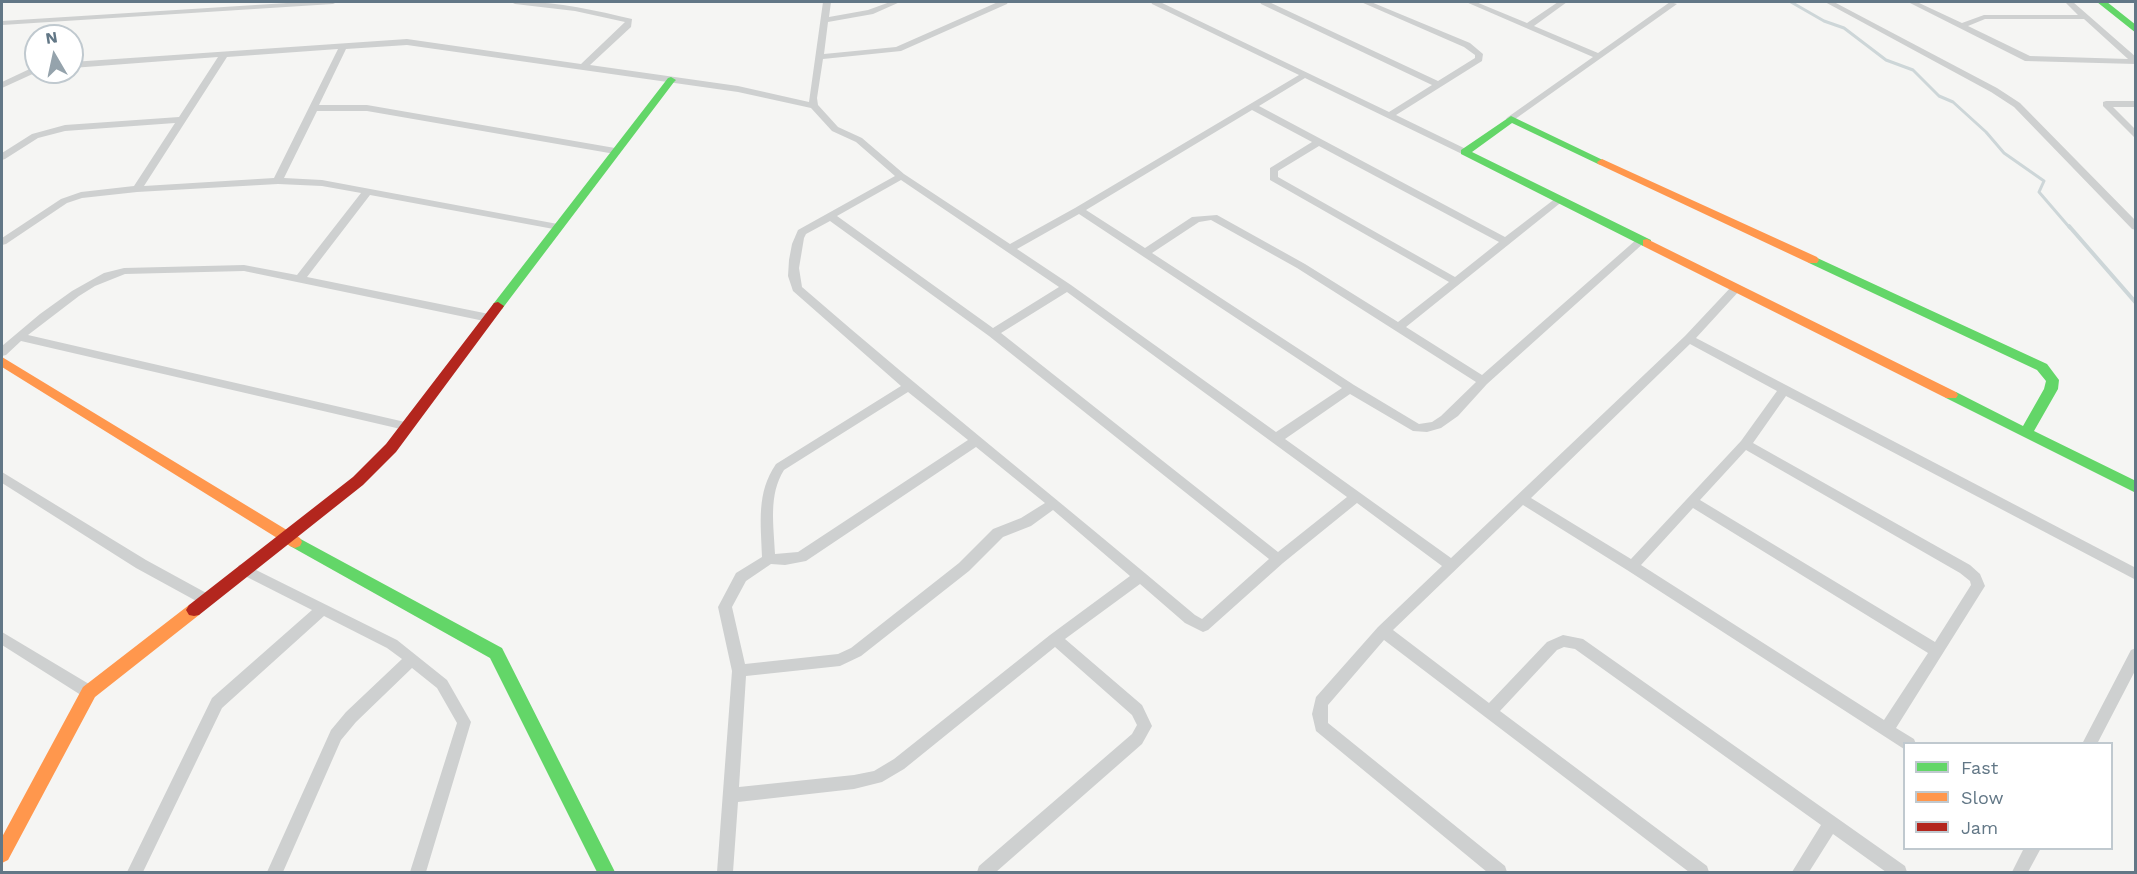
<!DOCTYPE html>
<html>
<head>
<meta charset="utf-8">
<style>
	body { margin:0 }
	#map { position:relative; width:2137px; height:874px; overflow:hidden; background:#f5f5f3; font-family:"Work Sans",sans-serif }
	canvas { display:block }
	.frame { position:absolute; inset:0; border:3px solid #627786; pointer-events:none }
	.legend { position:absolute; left:1903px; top:742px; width:210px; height:108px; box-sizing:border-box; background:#fff; border:2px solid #c0c9cf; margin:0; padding:8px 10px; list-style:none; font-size:18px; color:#627786 }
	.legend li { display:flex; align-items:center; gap:12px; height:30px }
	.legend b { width:30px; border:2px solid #c0c9cf }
	.north { position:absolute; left:24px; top:24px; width:60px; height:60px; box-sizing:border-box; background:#fff; border:2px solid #c0c9cf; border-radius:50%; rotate:351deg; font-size:16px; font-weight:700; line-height:24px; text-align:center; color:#627786 }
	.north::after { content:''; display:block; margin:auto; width:21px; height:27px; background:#95a3ac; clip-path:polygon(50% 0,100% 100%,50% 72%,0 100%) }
</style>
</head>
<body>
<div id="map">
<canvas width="2137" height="874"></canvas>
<div class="frame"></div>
<ul class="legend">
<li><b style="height:8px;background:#63d668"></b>Fast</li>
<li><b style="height:8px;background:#ff974d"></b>Slow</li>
<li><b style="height:8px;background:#b3261e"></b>Jam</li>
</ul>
<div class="north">N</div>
</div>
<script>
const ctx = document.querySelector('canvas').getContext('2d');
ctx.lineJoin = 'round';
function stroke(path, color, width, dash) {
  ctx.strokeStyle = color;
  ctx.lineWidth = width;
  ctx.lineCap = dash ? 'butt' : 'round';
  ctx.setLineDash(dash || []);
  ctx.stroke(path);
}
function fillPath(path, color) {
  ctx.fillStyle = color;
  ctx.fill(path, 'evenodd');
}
stroke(new Path2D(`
	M1791,2L1824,21L1844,28L1886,60L1913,70L1939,96L1953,102L1986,132L2004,153L2044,181L2039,192L2070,228`), '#cdd6d8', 3);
stroke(new Path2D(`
	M2069,226L2136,303`), '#cdd6d8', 4);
fillPath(new Path2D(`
	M303,2H337L333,4L2,25V21Z
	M511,2C550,0 594,10 632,19L631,27L590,65L738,86L809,102L823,2H831L829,17L868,10L890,2H900L873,14L828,22L824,54L896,47L998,2H1008L1007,4L901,51L823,59L817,98L818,105L838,127L862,138L904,174L1010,244L1075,208L1299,75L1152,4L1151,2H1160L1389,112L1432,85L1261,4L1260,2H1269L1438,81L1475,58V55L1464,47L1361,2H1371L1470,43L1483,54L1482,61L1396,115L1468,150V154H1462L1305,78L1259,106L1505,237L1556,198L1559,197L1564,200L1406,327L1482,375L1637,239H1645L1646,241L1487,384L1458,416L1441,428L1427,432L1413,431L1350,394L1285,439L1451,558L1685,336L1732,286H1740L1741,288L1740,290L1696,338L2136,568V580L1786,396L1753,443L1970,565L1980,574L1985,586L1896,728L1914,739L1916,744H1904V749L1627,570L1523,505L1393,630L1489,703L1547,642L1563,635L1583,639L1905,866L1907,872H1886L1833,834L1809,872H1792L1821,825L1575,649L1564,647L1557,650L1500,711L1707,866L1709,872H1689L1384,640L1328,705V723L1505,866L1507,872H1487L1316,731L1312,714L1316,697L1378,627L1442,566L1357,503L1283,563L1208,630L1203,632L1185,623L1140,584L1065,639L1142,705L1152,726L1142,744L996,872H977L979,866L1132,734L1137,725L1132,715L1055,647L904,769L882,782L854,789L738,802L733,872H717L732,671L718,607L736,573L762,557C761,523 756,493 776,464L901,386L793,291L788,276L789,260L792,244L798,230L895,176L856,142L832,131L811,108L738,92L407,45L346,49L319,105H367L615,148L620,151L615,154L367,111H317L284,178L322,180L563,225L564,227L559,230L370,195L307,277L489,314L493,315L494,318L493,321L489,322L244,271L125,274L95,286L79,296L28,335L405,422L411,426L409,429L405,430L21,341L6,355L2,356V346L40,314L72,291L104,273L124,268L244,265L297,275L361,193L322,186L278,184L137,192L82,198L67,203L6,244L2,245V238L61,199L81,192L134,186L175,123L65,131L38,138L5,159L2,160V153L32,134L65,125L179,117L218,57L72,68V62L407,39L581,64L625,22L575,11L515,4ZM338,49L274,178L144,186L227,57ZM1252,110L1312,142L1270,168V180L1449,282L1398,322L1305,264L1217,215L1192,217L1145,248L1086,210ZM1319,146L1499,242L1455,277L1278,177V171ZM901,180L1059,287L993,328L837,216ZM1079,214L1342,388L1276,432L1071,285L1017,249ZM1211,220L1297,268L1476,382L1441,416L1432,422L1419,424L1354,385L1152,253L1199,222ZM830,221L989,336L1269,559L1202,619L1195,615C1064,504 931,399 802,287L799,268L804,238L806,234ZM1067,292L1347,497L1278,552L1001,333ZM1690,344L1777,391L1741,441L1631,559L1531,498ZM908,392L968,440L798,552L775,554C774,526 768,495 784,470ZM976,447L1045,503L1021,518L993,529L959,563L851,648L838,654L745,664L732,607L746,581L771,564L785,565L806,561ZM1746,450L1960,573L1970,581L1971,585L1935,642L1700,500ZM1693,508L1928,653L1884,720L1641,565ZM1053,510L1130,576L1050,635L894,759L874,771L854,775L739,787L746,676L840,666L861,656L969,571L1003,537L1031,526Z
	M1466,2H1476L1527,23L1558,2H1567L1534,26L1598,53L1670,2L1677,4L1511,122L1506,119L1508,117L1593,57Z
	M1825,2H1834L1997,88L2020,103L2136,221V230L2132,229L2014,107L1991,92Z
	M1908,2H1917L1962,23L1984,15H2078L2065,2H2073L2136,57V64L2025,61ZM1985,19H2084L2128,59L2030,56L1968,26Z
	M36,66L37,72L2,88V82Z
	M2106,101H2136V107H2113L2136,130V139L2103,106V102Z
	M2,472L146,560L210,595L212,599L210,603L205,605L200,603L136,568L2,483Z
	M244,564L397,640L447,680L471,722L426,872H410L457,723L437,688L412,668L356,722L341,740L283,872H267L331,730L346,712L402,659L387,648L324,616L222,708L143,872H127L212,698L312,610L239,573L237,569L239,565Z
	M2,632L94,687L96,692L94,697L89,698L84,697L2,645Z
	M2136,648V669L2097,744H2082L2131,650Z
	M2024,848H2041L2028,872H2012Z`), '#ced0d0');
fillPath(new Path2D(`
	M2097,2H2107L2136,25V33Z
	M671,77L676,80L674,82L502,309H494L492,306L494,303L668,78Z
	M1511,116L1607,162L1602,165L1598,164L1512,123L1472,152L1651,240V246H1643L1461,154V150Z
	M1813,256L2047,364L2059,380L2058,389L2034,431L2136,481V493L1946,398L1944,395L1946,392H1956L2023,426L2044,389L2046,381L2037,370L1809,263L1807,260Z
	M295,536L502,648L615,872H597L490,658L290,546L288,542L290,538Z`), '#63d668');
fillPath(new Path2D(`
	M1602,159L1817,257L1819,260L1817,263H1809L1598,164L1597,162Z
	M1647,239L1956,392L1958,395L1956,398H1946L1643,246V240Z
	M2,357L300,538L302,542L300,546L295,548L290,546L2,367Z
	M194,604L199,605L202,610L199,615L95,697L8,860L2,863V837L83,687L189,605Z`), '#ff974d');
fillPath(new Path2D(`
	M498,302L504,306L502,309L396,452L363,485L199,615L194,616L189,615L186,610L189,605L353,477L386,444L494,303Z`), '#b3261e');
</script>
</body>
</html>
